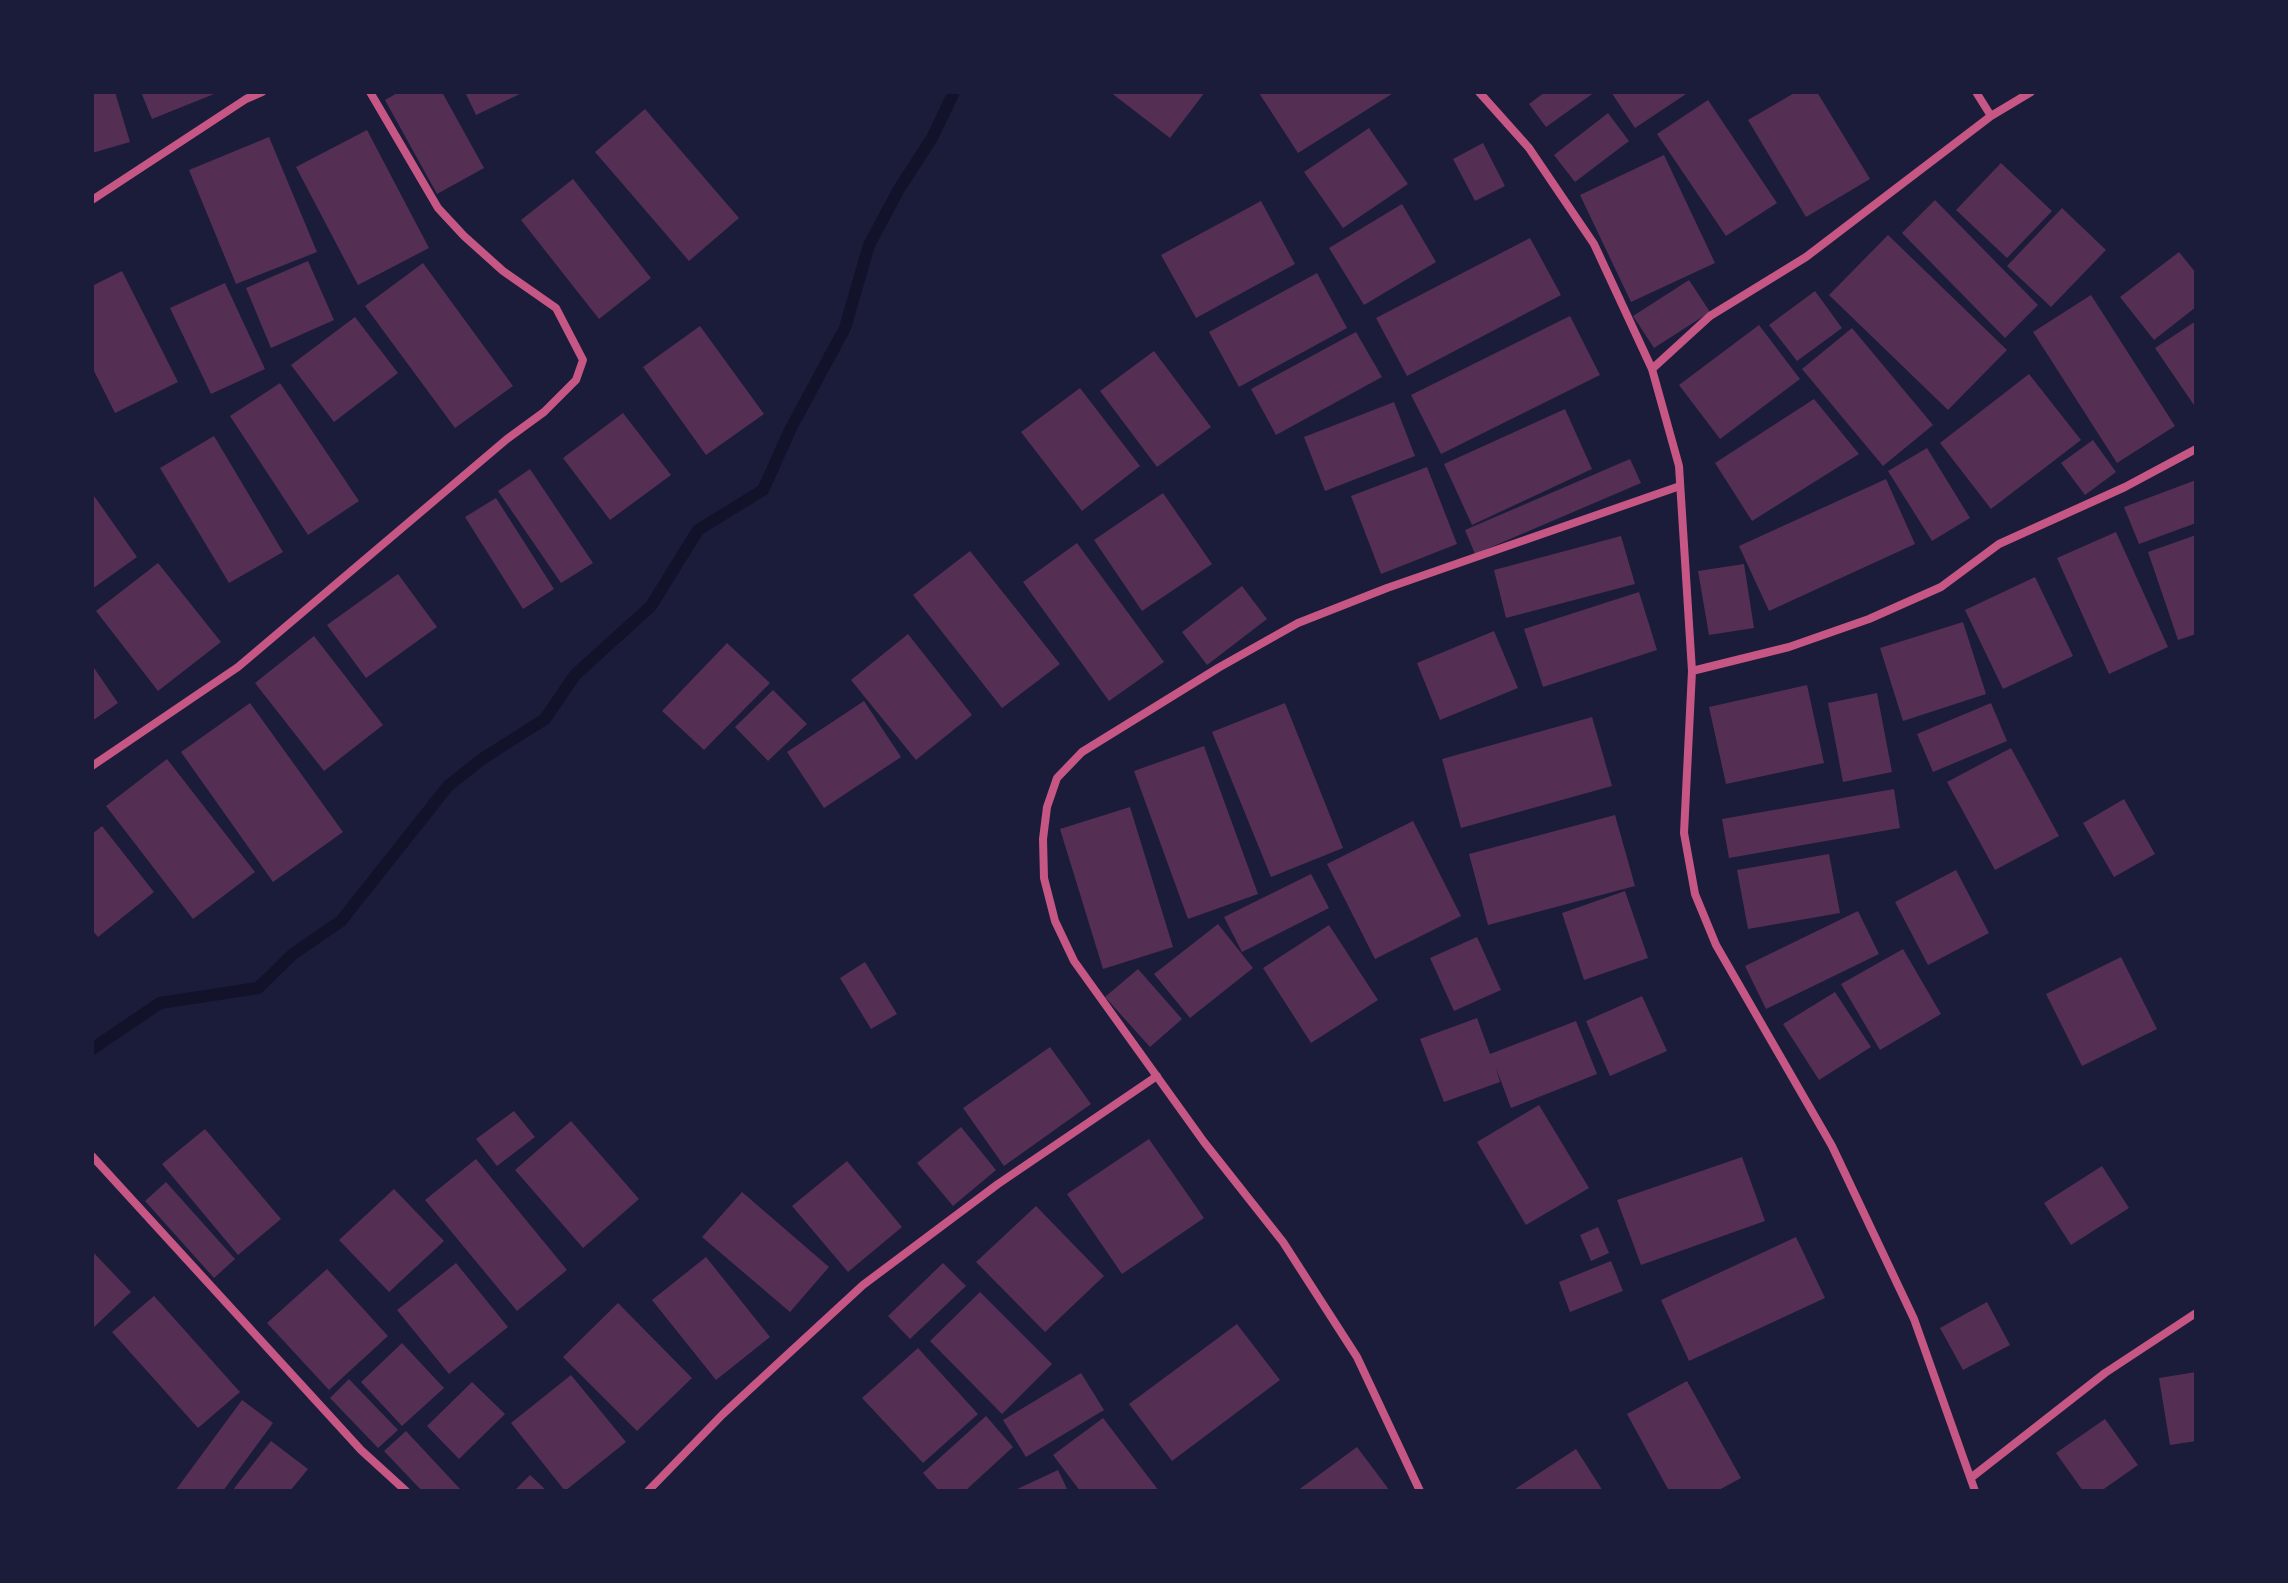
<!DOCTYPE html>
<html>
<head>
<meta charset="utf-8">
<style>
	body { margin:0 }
	#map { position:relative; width:2288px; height:1583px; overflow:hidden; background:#1b1b3a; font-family:"IBM Plex Serif",serif }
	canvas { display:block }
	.frame { position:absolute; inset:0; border:94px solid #1b1b3a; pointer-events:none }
</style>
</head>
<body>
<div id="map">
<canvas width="2288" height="1583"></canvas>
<div class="frame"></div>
</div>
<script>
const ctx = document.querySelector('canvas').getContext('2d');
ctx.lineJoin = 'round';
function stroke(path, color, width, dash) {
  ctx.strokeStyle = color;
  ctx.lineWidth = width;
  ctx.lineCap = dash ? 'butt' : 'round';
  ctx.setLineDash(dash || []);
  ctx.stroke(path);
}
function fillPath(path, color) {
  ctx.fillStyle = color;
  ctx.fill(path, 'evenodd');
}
stroke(new Path2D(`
	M92,1049L160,1003L258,988L293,954L341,921L448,786L482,759L545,719L575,675L651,606L698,530L763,490L791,428L845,328L869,245L899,189L932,138L954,92`), '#12122b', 12);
fillPath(new Path2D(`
	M92,92H115L130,142L92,153Z
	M141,92H219L152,119Z
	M399,92H442L484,168L437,194L385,100Z
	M465,92H524L476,115Z
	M1110,92H1205L1170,138Z
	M1260,92H1395L1298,153L1259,93Z
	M1545,92H1595L1546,127L1529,104Z
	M1611,92H1689L1635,128Z
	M1796,92H1817L1870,179L1806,217L1748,120Z
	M1708,100L1777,203L1726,236L1657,134Z
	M645,109L739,218L689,261L595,152Z
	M1608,113L1629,141L1575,182L1554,155Z
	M1369,128L1408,184L1343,228L1304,172Z
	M367,130L429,248L358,285L296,167Z
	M269,137L317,252L236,284L189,170Z
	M1483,143L1505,186L1475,201L1453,159Z
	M1664,155L1715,263L1631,302L1580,195Z
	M2001,163L2052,211L2007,258L1956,210Z
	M573,179L651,278L599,319L521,220Z
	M1935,200L2038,305L2005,338L1902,233Z
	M1261,201L1295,264L1196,318L1161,255Z
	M1402,204L1436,262L1364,305L1329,248Z
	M2062,208L2106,250L2051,307L2007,266Z
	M1888,235L2007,350L1948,410L1829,295Z
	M1530,238L1561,295L1407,376L1376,318Z
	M2179,252L2196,273V307L2154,340L2120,297Z
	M308,261L334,320L271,348L246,288Z
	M423,263L513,386L455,428L365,306Z
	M122,271L178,382L115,413L92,367V286Z
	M1317,273L1347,328L1239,387L1209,332Z
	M1689,280L1710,312L1654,348L1633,316Z
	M225,283L265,369L211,394L170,308Z
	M1815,291L1842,328L1797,361L1769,325Z
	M2091,295L2175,426L2117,463L2033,332Z
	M1570,316L1600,375L1441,454L1411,395Z
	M355,317L398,373L334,422L291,365Z
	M2196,321V408L2155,348Z
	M1759,325L1800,379L1720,439L1679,385Z
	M700,326L764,414L706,455L643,367Z
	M1852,328L1933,425L1883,466L1802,369Z
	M1356,332L1382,377L1276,435L1251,389Z
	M1154,351L1211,427L1157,467L1100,391Z
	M2029,374L2081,440L1991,509L1940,443Z
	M280,383L359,501L308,535L230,416Z
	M1080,388L1140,466L1082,511L1021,432Z
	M1814,399L1859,454L1752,521L1715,463Z
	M1394,402L1415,456L1325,491L1304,437Z
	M1565,409L1592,469L1472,525L1444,464Z
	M623,413L671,475L610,520L563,458Z
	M214,436L283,552L229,583L160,468Z
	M2093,440L2116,472L2085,495L2061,463Z
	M1927,448L1970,518L1932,541L1888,471Z
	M1630,459L1641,483L1475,554L1465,530Z
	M1427,467L1457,544L1381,574L1351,496Z
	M530,469L593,563L561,583L498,491Z
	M1886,479L1915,544L1769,611L1739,546Z
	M2196,480V523L2139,544L2124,507Z
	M92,493L137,557L92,589Z
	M1163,493L1212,564L1142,611L1094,540Z
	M496,498L554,589L523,609L465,517Z
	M2116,532L2168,647L2109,674L2057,558Z
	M2196,535V634L2178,640L2148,552Z
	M1621,536L1635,584L1506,618L1494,570Z
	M1077,543L1164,662L1109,701L1023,582Z
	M970,551L1060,664L1002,708L913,595Z
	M158,563L221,642L158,691L96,611Z
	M1744,564L1754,628L1709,635L1698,571Z
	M398,574L437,627L366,678L327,625Z
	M2035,577L2073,656L2003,689L1965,610Z
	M1242,586L1267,619L1207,665L1182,632Z
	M1639,592L1657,650L1543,687L1524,629Z
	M1963,622L1986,694L1903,721L1880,648Z
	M1494,631L1518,688L1440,720L1417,663Z
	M908,634L972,715L916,760L851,680Z
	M314,636L383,725L324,771L255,683Z
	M727,643L770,683L704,750L662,711Z
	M92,665L118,703L92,721Z
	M1807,685L1824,763L1726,784L1709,707Z
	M773,690L807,724L768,761L735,727Z
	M1877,693L1892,772L1843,782L1828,703Z
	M864,701L901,757L824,808L787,752Z
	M250,703L343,832L273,882L181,752Z
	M1285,703L1343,848L1271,877L1212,732Z
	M1991,703L2007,741L1933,772L1917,734Z
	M1592,717L1612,786L1461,828L1442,759Z
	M1204,746L1258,894L1188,919L1134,771Z
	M2011,748L2059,836L1995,870L1947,782Z
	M167,759L255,872L193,919L106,806Z
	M1894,789L1900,828L1729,858L1722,819Z
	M2124,799L2155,854L2114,877L2083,823Z
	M1130,807L1173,947L1103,969L1060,829Z
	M1615,815L1635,886L1488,925L1469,854Z
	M1413,821L1461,916L1375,959L1327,864Z
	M102,826L154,892L98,937L92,930V834Z
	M1829,854L1840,913L1748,929L1737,870Z
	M1956,870L1989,933L1928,965L1895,902Z
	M1311,874L1329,908L1242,952L1224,917Z
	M1625,891L1648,958L1584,980L1562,913Z
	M1858,911L1879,954L1766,1009L1745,966Z
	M1218,924L1253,968L1190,1018L1154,974Z
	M1329,925L1378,1000L1311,1043L1263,968Z
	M1477,937L1501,990L1454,1011L1430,958Z
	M1903,949L1941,1014L1880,1050L1841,984Z
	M2121,957L2157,1029L2082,1066L2046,994Z
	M865,962L897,1014L871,1029L840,978Z
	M1138,969L1182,1019L1150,1047L1105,997Z
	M1835,992L1871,1047L1819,1080L1783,1024Z
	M1642,996L1667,1051L1610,1076L1586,1021Z
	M1477,1018L1490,1054L1576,1021L1597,1074L1511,1108L1496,1068L1500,1082L1444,1102L1420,1039Z
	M1050,1047L1091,1104L1004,1166L963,1108Z
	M1539,1105L1589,1188L1526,1225L1477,1142Z
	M514,1111L535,1137L497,1166L476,1139Z
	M571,1121L639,1199L583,1248L515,1170Z
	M961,1127L996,1170L953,1206L917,1163Z
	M205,1129L281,1219L238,1255L162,1164Z
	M1149,1139L1204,1218L1122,1274L1067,1194Z
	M1742,1157L1765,1221L1641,1265L1617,1200Z
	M476,1159L567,1270L517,1311L425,1200Z
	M847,1161L902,1227L848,1272L792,1206Z
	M2102,1166L2129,1208L2071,1245L2044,1203Z
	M166,1182L235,1259L214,1278L145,1201Z
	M394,1189L444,1241L389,1292L339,1240Z
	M742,1192L829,1267L790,1312L702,1237Z
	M1036,1206L1104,1276L1045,1332L976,1262Z
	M1598,1227L1609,1253L1591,1261L1580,1235Z
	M1796,1237L1825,1298L1689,1361L1661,1300Z
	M92,1251L131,1292L92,1329Z
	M706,1257L770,1337L716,1380L652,1300Z
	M1611,1261L1623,1291L1570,1312L1559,1282Z
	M456,1263L508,1327L449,1374L397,1310Z
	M943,1263L966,1286L910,1339L888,1316Z
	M327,1269L388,1336L329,1390L267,1323Z
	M980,1292L1052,1364L1002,1414L930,1341Z
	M154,1296L240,1392L198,1428L112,1332Z
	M1987,1302L2010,1345L1963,1370L1940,1328Z
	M618,1303L692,1378L637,1431L563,1357Z
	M1237,1324L1280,1380L1172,1461L1129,1404Z
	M402,1343L444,1388L402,1426L361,1382Z
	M918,1348L978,1414L923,1463L862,1398Z
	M2196,1372V1441L2170,1445L2159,1378Z
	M1081,1373L1104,1410L1026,1457L1003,1420Z
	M571,1375L626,1442L565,1491L511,1423Z
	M349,1379L398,1430L378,1448L330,1398Z
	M1687,1381L1741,1478L1717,1491H1669L1627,1414Z
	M472,1382L505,1414L459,1459L427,1426Z
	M242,1400L273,1423L223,1491H175Z
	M986,1416L1013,1447L965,1491H939L923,1473Z
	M1103,1418L1159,1491H1080L1053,1455Z
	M2105,1419L2138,1465L2101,1491H2083L2056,1453Z
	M406,1431L462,1491H422L384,1451Z
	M271,1441L308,1469L290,1491H232Z
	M1357,1447L1390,1491H1297Z
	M1576,1449L1603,1491H1512Z
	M1058,1470L1068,1491H1013Z
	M530,1475L547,1491H514Z`), '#542f53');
stroke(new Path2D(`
	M1479,92L1529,148L1594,244L1652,369L1679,466L1692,671L1684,833L1695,894L1716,945L1832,1146L1914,1319L1975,1491
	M1976,92L1991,116
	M92,200L246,99L262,92
	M1652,369L1710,316L1806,257L1991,116L2031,92
	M1692,671L1789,647L1869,619L1941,587L1999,544L2125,487L2196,449
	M92,766L238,667L507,439L544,412L576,380L583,360L556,308L503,271L464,236L438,208L370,92
	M92,1156L361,1450L406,1491
	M1972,1477L2105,1373L2196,1313
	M648,1491L723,1414L863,1285L998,1184L1157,1076
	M1420,1491L1357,1357L1283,1242L1204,1142L1074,961L1055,921L1044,878L1043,839L1047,807L1057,778L1082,752L1218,668L1298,623L1387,588L1680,486`), '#c65784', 8);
</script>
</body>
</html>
